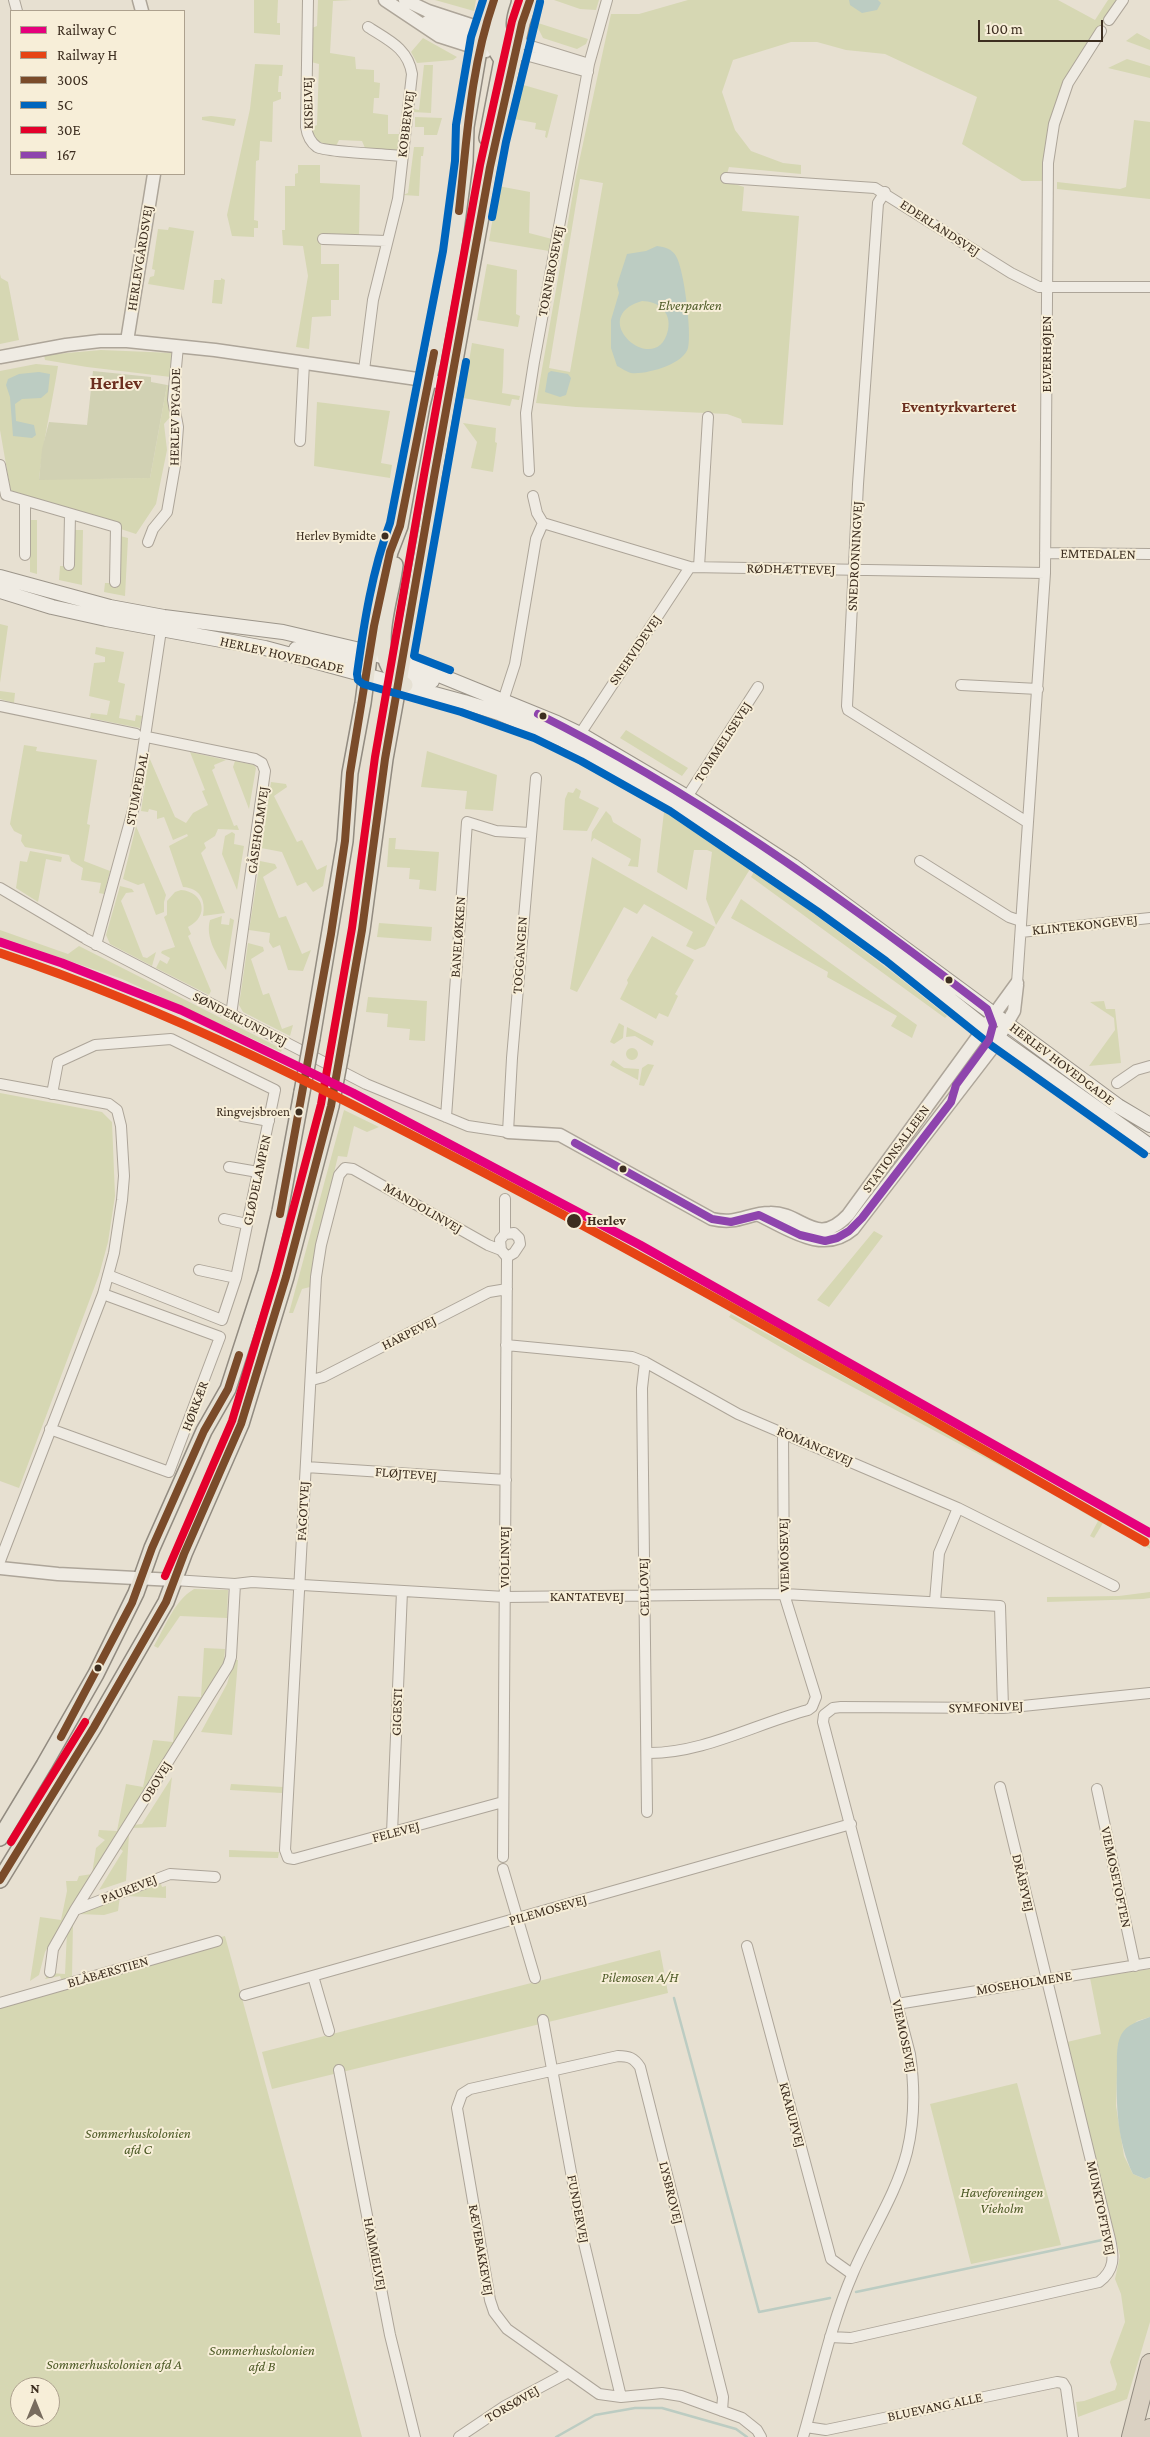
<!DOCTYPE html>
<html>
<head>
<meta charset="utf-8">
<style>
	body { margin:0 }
	#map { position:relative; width:1150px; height:2437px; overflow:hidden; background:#e7e0d1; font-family:"Crimson Pro",serif }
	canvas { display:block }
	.legend { position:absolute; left:10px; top:10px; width:175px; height:165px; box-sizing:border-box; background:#f7eed8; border:1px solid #ada18e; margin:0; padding:6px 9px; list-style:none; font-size:15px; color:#3d2e20 }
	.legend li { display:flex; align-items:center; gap:10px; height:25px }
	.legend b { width:25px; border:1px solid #ada18e }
	.north { position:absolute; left:10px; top:2377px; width:50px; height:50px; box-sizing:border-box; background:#f7eed8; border:1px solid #ada18e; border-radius:50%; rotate:0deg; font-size:14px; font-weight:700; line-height:20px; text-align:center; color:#3d2e20 }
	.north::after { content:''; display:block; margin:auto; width:18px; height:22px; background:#786c5e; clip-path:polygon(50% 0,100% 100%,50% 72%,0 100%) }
	.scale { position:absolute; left:978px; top:20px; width:125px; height:22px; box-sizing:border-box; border:2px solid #3d2e20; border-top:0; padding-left:6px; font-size:15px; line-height:18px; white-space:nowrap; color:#3d2e20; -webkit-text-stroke:4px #f7eed8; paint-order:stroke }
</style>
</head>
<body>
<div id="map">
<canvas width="1150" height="2437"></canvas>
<ul class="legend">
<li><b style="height:6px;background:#e5007d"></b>Railway C</li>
<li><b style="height:6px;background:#e64415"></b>Railway H</li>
<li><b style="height:6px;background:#7a4b2a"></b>300S</li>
<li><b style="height:6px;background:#0065bd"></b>5C</li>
<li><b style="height:6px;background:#e4002b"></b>30E</li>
<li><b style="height:6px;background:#8e44ad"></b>167</li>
</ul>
<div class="north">N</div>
<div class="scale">100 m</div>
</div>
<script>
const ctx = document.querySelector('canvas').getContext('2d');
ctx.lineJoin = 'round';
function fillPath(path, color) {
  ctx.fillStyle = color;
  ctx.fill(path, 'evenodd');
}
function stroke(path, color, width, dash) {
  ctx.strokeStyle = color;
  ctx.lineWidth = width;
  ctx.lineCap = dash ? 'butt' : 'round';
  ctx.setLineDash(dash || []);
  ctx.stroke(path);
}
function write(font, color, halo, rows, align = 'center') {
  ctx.font = font + ' "Crimson Pro",serif';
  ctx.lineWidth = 4;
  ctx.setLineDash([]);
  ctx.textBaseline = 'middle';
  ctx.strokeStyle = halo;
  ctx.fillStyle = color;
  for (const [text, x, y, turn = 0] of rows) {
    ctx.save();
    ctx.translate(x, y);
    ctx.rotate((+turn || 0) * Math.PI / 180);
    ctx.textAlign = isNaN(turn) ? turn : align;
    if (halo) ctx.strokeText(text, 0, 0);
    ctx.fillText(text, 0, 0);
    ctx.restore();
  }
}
fillPath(new Path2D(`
	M254,0H278L277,23H280V35L254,33Z
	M318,0H352L333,1L330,53L355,57L356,69L374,70V82L380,83L379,98H374L373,113L388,115V134H401L399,151L365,148L362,141L339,140L336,146C321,144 315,142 310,128L317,125L319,64L311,62L312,28L317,26Z
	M435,0H476L474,11Z
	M554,0H599L596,10L580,9Z
	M688,0H1058L1095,20L1108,0H1123L1085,45L1058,112L1047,181H1022L962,144L977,97L885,54L846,50L817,42H791L733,60L722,92L735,130L751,151L783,163L801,165V174L729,167L725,181L744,187L742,211L799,216L783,425L742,423L741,419L727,414L576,407L536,403L576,176L611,14H639ZM580,179L603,183L570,372L549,368Z
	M538,23L588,39L586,44L577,49L543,38L537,26Z
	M1137,33L1150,40V50L1126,41Z
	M423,38L457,57L453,60L417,63L411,52Z
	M1127,59L1150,66V78L1108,68Z
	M255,64L283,65L282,76H279L278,92H281V99L273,102L272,142L260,141L259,160L256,161L254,220L258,221V228H254V237L232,236L227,215L250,109Z
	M424,65H433L431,113L413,112L414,109L419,110Z
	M520,84L558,95L547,138L545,137L546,131L535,129L536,123L514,119Z
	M211,116L236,119L234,126L202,120V117Z
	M415,117L442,118L437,135H424V127H415Z
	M1134,120L1150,122V199L1057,189V182L1120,189L1126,187Z
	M414,147H424L423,156H421L419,196L403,195L408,193Z
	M298,165H320V183L360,185L359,237L321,236V264H339V300H331V316L312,317L309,349L296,347L308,276L303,246L283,245L282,230H285V186H295V174L298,173Z
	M498,186L530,192L529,233L552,239L549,251L489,241Z
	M169,227L194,231L184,290L148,284L150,277L154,276L155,270L152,269L158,229L168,230Z
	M487,264L517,270L516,314L520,316L518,327L477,320Z
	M0,274L1,278L8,282L19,340L0,344Z
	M221,278L225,280L222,304L212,303L214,280H221Z
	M472,343L504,349C503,364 504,378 502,393L520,396L519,400L512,399L510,406L463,398Z
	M101,350L174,353L171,377L87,367L45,360L44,355Z
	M36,364L58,366C52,404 43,441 39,479L150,478L167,385L170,386L172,415L164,424L167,450L156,504L136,534L11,493L0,430V371Z
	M317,402L390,411L381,463L392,465L390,478L314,466Z
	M463,423L496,428L495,442L497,443L493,472L471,468L477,442Z
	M30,520H37V574L30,572Z
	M75,530H83L82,585L59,580L60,566H74Z
	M120,536L128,538L125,596L104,592L105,583H114V588H117Z
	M0,624L8,626L0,683Z
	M96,647L124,652L118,682L125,684L119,718L135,721L136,715L142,716L140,728L90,718L91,713L107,715L110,701L89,696L94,663L105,662V657L95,654Z
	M0,691L15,693L14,703L0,699Z
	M626,730L688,768L682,776L620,738Z
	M24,745L37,747L36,751L97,760L87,824L90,825L84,861L110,871L104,894L99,893L101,883L81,880L83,868L71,861L69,855L25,847L21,841L22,835L14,831L10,824Z
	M427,751L497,775L493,811L465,809L467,791L421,787Z
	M190,752L226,760L214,765L215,768L212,770L234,826L237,825L239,830L218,829L215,836L204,843L206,848L201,853L225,913L203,916C206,900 200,888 183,887L169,846L188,836L187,834L173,840L164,817L157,819V811L149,809L148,812L141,811L149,757L175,817L186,823L193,813L208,805L202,791L205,790Z
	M235,761L254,765L256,768L249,809L233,767Z
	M271,782L286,784L287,787L274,796L297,842L302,840L317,870L327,865L323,886L313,892L306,882L297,886L282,852L261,848Z
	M576,788L581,791L579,798L599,808L587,831L563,830L565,799L568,792L573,793Z
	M606,811L611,816L613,822L641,839L638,867L628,866L631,859L594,838L591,842L592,832Z
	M664,812L750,869L716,925L706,899L712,852L707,850H694L687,890L657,872Z
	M136,826L166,895L164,902V912L156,915L144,883L138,885L123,879Z
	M232,832L235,834L234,844L244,846L237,890L222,854L225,836Z
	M389,838H396L395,849L439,852L436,891L419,889L420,880L409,879L410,868L387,867Z
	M30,851L62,857L61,862L46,859L38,902L16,888L20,861L27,862Z
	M592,857L715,927L705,946L695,950L686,946L693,932L644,904L637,914L624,907L577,992L570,989Z
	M260,861L275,864L277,868L263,877L279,918L286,916L302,954L311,950L303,971L288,970L280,945L273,948L269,942L270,933L249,930Z
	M755,870L896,975L947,1016L945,1018L751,877Z
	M120,886L132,889L134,892L126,893L121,901L143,957L147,958L156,952L152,966L110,944L106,935Z
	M181,890C204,892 210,916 188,927L191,934L188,936L211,991L209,995L156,968L160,960L167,964L170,958L161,953L162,951L175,947L164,917L167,915V901L175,892Z
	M741,899L917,1025L912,1038L891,1026L897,1016L827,977L828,972L731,918Z
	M222,916L221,924L229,925L230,918L234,920L226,970C217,955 205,938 210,920Z
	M379,923L432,927L431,941L377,937Z
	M0,930L68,954L79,946L282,1049L281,1052L122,979L0,937Z
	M652,936L694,960L675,994L678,996L668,1017L659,1013L656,1019L620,999L628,983L627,980Z
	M248,943L263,947L264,951L251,959L263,995L269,993L282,1029L293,1025L290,1036L243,1012L239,1005Z
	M368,997L427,1001L425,1041L409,1040L410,1029L387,1027L388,1014L366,1012Z
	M1104,1001L1106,1009H1115L1121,1063L1089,1066L1115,1030L1114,1018L1090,1002Z
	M619,1023L624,1026L623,1038L614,1044L610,1042Z
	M627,1027L654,1041L652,1046L635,1036L626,1037Z
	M626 1054a6 6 0 1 1 12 0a6 6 0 1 1-12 0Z
	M613,1060L624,1068L639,1069L638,1080L610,1065Z
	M648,1064L654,1065L644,1086L639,1085L642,1068Z
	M0,1093L102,1112L112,1122L115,1196L108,1242L99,1275L19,1488L0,1481Z
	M344,1110L379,1127L367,1132L354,1126L347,1157L338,1156L314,1257L310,1287L302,1289L293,1313H289Z
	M874,1231L883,1236L829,1307L817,1300Z
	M731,1314L1150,1545V1549L1103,1523L1094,1538L1090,1536L1098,1521L1079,1510L1081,1509L804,1361L729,1317Z
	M194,1589L228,1590L227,1618L180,1616L158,1648L154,1646C165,1627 174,1601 194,1589Z
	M1150,1592V1598L1143,1599L1047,1602V1597L1119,1596Z
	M204,1648L225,1649L224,1662L55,1935L45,1952L39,1975L30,1981L40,1917L61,1920L67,1891L66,1881H77L79,1876L92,1874L96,1848L105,1840L98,1836L99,1830L117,1831L126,1784L143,1787L153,1740L173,1742L178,1696L201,1697Z
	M234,1660H238L232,1735L201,1732L227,1684Z
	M172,1777L166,1827L131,1828L133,1825L142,1824Z
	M231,1784L283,1787L282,1793L230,1790Z
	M129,1834L126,1881L99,1890L123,1851L119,1848Z
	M229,1850L279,1852L278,1858L229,1857Z
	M161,1884L162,1887L166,1886V1898L125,1896V1894Z
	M120,1896L118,1911L104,1915L78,1914L81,1910Z
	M73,1922L72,1978L62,1981L60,1976L45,1979L49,1973L65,1974L67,1932Z
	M225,1936L362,2437H0V2000ZM20,2387H50V2417H20Z
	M660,1950L668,1993L272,2089L262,2052Z
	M1150,1969V2017L1137,2021L1118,2045L1116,2106L1124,2156L1133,2174L1145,2179L1150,2177V2322L1127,2399L1078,2417L1076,2402L1084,2401L1115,2390L1117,2384L1110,2362L1125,2322L1121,2294L1115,2279L1120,2256L1067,2042L1101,2034L1090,1978Z
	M1017,2083L1061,2245L971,2264L930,2104Z`), '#d6d7b3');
fillPath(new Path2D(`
	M93,371L151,377V382L167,385L150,478L39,480L42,449L49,422L87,425Z`), '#d1d1b3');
fillPath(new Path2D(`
	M849,0H878L881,3L877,10L862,13L850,5Z
	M657,246C665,247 672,249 676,256C684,269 692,333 688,348C684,364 646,375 631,373C627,372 621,368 617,366L611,348V320L619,293L617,285L627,254L646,251ZM642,301C658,301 672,312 668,330C657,380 584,318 642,301Z
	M551,371L568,374L571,378L566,395L560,397L545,392L548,373Z
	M39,372L50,374L48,392L41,398L22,399L15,404L16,421L34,425L36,435L32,438L13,436L10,397L6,385L8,379L19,374Z
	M1150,2017V2177L1145,2179L1133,2174C1117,2141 1116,2105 1117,2069C1117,2058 1116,2045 1121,2035C1127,2024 1139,2021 1150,2017Z`), '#bcccc2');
stroke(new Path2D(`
	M674,1998L759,2312L830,2298
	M856,2292L1102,2240
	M556,2437L595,2415L635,2408H662L736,2429L747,2437`), '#bcccc2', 2.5);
const minor = new Path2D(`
	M14,0L17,11
	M308,0L306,127C307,134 310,142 317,147C325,152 387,154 402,156
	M1109,20L1123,0
	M518,42L589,64
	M516,54L529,56L588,72
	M726,178L875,188L1011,273L1039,287H1150
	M885,192L878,203L858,484L847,706L848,710L1027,822
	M323,239L387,241
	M364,370L373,300L398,199L412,74C408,48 388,40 368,27
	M300,441L304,363
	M0,465L6,495L116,527L115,582
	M529,471L526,413L534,362L589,64L607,0
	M533,496L537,513L543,523
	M543,523L690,567L1045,573
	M148,542L153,529L167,512L175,466L178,427L173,400L178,346
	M1045,553L1150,554
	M25,555V501
	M69,565L70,514
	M699,567L708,417
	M961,685L1038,689
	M502,704L515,664L536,539L543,523
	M0,706L136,734
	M580,734L690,567
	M147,737L255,759L262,763L265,771L231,1015
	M687,797L758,687
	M920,861L1009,917L1021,921
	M0,888L83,937
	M1021,932L1150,918
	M86,939L366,1084L468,1126L508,1132L512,1058L536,778
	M96,945L135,803L161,630
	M1017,983L1045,573L1048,163L1054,124L1068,83L1101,31
	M1117,1083L1136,1070L1150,1066
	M0,1084L109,1104L117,1110L121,1126L124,1176L122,1200L114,1253L103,1294L0,1561
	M52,1094L58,1062L95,1045L171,1039L275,1090L236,1278L222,1320L108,1275
	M242,1116L269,1121
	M446,1117L467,822L496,831L530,833
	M229,1167L258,1172
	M505,1199V1234
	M224,1219L247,1224
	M501,1250L488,1245L353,1169L345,1168L339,1175L321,1245L316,1277L285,1850L288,1858L294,1859L503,1802
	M199,1270L236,1278
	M506,1345L632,1357L645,1362L738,1414L958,1508L1114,1586
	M645,1362L642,1388L647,1812
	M312,1380L323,1377L489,1292L507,1289
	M50,1429L169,1472L220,1337L103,1294
	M306,1467L506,1480
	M174,1580L235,1584L252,1582L505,1597L784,1594L1000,1606L1003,1708
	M935,1601L939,1553L958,1508
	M647,1753C702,1754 755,1724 808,1710L812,1707L816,1697L784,1594L783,1433
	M1097,1789L1135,1966
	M392,1833L402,1591
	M503,1857L507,1257L514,1253L520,1244L519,1238L514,1233L505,1234L500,1240L501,1250L507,1257
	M503,1869L535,1978
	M75,1910L170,1874L215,1877
	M747,1946L831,2259L852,2274
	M50,1972L53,1949L75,1910L228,1666L231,1657L235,1584
	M313,1976L329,2031
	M245,1995L851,1824
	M0,2003L217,1941
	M897,2004L1150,1963
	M543,2020L584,2243L621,2397
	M339,2070L390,2335L415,2437
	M830,2337L851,2338L1099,2282C1115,2270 1114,2257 1110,2239L1000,1787
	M722,2411L723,2397L640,2067C634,2058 629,2056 618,2056L470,2089L462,2094L457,2108L490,2300L494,2312L507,2329L599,2394L621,2397L662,2393L681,2396L742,2418L757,2430L761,2437
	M806,2427L826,2430L1057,2382L1063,2383L1066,2388L1073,2437
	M459,2437L505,2406L567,2373
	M803,2437C819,2382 830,2326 853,2273C870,2233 896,2195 907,2152C915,2119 915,2088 910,2054L823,1722L824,1715L833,1708L841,1707L1003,1708L1150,1693`);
const tertiary = new Path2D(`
	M139,0L142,11
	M385,0L439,36L486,51
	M405,0L428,11L492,32
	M427,22L481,39
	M127,341L154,174
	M0,357L66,345L100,341H127L215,350L452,384
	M508,1132L560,1135L712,1219C739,1225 747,1213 770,1213C802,1212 816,1249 848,1215L1017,983
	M759,1215C789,1229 823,1255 853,1229L993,1047L1014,1011L1017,985
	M0,1568L58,1574L174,1580`);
const secondary = new Path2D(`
	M0,577L110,607L164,617L283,632L360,650L417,666L557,723L580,734L687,797L793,866L1118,1106L1150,1125
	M0,591L52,607L106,619L265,648L306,659L464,702L499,713L561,739L675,803L759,858L892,953L998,1038L1150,1146
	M296,649L368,663
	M401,673L432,681`);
const primary = new Path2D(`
	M503,0C494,26 496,35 516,54
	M483,29L502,60L487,138
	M395,565C391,604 365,657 405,685
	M312,1038L345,841L350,773L363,703L372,635L390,552L400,526L422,405L433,361L453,253L465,162L466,127L481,39L494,0
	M341,1053L362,930L385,759L427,527L434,477L490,167L522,23L530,0
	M0,1838L44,1765L96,1674L136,1593L152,1548L204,1431L228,1389L266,1272L280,1211L302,1092
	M0,1880L94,1727L166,1602L184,1554L241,1424L286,1277L331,1106`);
const motorway = new Path2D(`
	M1131,2437L1150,2363
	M1148,2437L1150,2428`);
stroke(minor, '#ada599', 12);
stroke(tertiary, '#ada599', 15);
stroke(secondary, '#9c958a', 16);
stroke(primary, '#928b80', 18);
stroke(motorway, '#928b80', 20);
stroke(minor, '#efebe3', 10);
stroke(tertiary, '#efebe3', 12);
stroke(secondary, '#efebe3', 14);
stroke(primary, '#e6e1d4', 15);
stroke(motorway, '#dad1c2', 18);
const primaryBridge = new Path2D(`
	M302,1092L312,1038
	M331,1106L341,1053`);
stroke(primaryBridge, '#928b80', 18, []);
stroke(primaryBridge, '#e6e1d4', 15);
stroke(new Path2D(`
	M459,211C467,139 470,69 494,0
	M280,1214L331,934L345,841L350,773L374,626L390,552L400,526L434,353
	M61,1737L132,1603L152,1548L204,1431L228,1389L239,1355
	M0,1880L94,1727L166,1602L184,1554L241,1424L286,1277L331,1106L362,930L385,759L434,477L490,167L522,23L530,0`), '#7a4b2a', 8);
stroke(new Path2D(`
	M483,0L471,37L456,125L455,161L443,251L390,523C372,571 364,623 357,674L358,680L363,684L461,712L534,738L581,761L670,811L817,911L886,961L992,1046L1144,1154
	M492,217L506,142L540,2
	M450,670L414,656L466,362`), '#0065bd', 8);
stroke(new Path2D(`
	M165,1576L232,1421L276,1274L321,1104L352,928L375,757L424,475L480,165L512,21L519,0
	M11,1842L85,1722`), '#e4002b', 8);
stroke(new Path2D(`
	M538,714C692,791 834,892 970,996L987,1009L993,1025L989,1040L956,1085L951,1102L862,1218L849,1231L837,1238L825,1241L800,1235L759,1215L731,1222L712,1219L575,1143`), '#8e44ad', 8);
stroke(new Path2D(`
	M0,942L62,963L181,1010L353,1093L640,1245L1150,1533`), '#e5007d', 9);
stroke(new Path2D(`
	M0,953C174,1011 333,1093 494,1178C714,1294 929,1419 1145,1542`), '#e64415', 9);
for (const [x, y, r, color] of [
	[385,536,4.5,"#3d2e20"],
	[543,716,4.5,"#3d2e20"],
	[949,980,4.5,"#3d2e20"],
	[299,1112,4.5,"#3d2e20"],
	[623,1169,4.5,"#3d2e20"],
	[574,1221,8,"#3d2e20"],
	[98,1668,4.5,"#3d2e20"]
]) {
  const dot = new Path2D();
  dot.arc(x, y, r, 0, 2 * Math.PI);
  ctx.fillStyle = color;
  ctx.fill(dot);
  stroke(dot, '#f7eed8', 2);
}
write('13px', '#3d2e20', '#f7eed8', [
	["Herlev Bymidte",376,536],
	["Ringvejsbroen",290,1112]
], 'right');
write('14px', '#3d2e20', '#f7eed8', [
	["KISELVEJ",308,103,-91],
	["KOBBERVEJ",406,124,-83],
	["EDERLANDSVEJ",940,228,33],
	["HERLEVGÅRDSVEJ",140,258,-81],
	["TORNEROSEVEJ",551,271,-79],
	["ELVERHØJEN",1047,354,-90],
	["HERLEV BYGADE",175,417,-89],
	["EMTEDALEN",1098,554,1],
	["SNEDRONNINGVEJ",855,556,-87],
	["RØDHÆTTEVEJ",791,569,1],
	["SNEHVIDEVEJ",635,650,-56],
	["HERLEV HOVEDGADE",282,655,13],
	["TOMMELISEVEJ",723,742,-57],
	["STUMPEDAL",137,789,-79],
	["GÅSEHOLMVEJ",258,830,-82],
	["KLINTEKONGEVEJ",1085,925,-6],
	["BANELØKKEN",458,937,-86],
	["TOGGANGEN",520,955,-86],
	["SØNDERLUNDVEJ",240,1019,27],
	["HERLEV HOVEDGADE",1062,1064,37],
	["STATIONSALLEEN",896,1149,-54],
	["GLØDELAMPEN",257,1180,-78],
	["MANDOLINVEJ",423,1208,30],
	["HARPEVEJ",409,1333,-27],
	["HØRKÆR",195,1406,-69],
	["ROMANCEVEJ",815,1446,23],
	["FLØJTEVEJ",406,1474,4],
	["FAGOTVEJ",303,1511,-87],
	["VIEMOSEVEJ",784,1555,-91],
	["VIOLINVEJ",505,1557,-90],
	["CELLOVEJ",644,1587,-91],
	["KANTATEVEJ",587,1597],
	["SYMFONIVEJ",986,1707,-2],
	["GIGESTI",397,1712,-88],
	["OBOVEJ",156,1782,-58],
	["FELEVEJ",396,1832,-15],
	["VIEMOSETOFTEN",1116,1877,78],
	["DRÅBYVEJ",1023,1883,77],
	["PAUKEVEJ",129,1889,-21],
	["PILEMOSEVEJ",548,1910,-16],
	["BLÅBÆRSTIEN",108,1972,-16],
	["MOSEHOLMENE",1024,1983,-9],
	["VIEMOSEVEJ",904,2036,78],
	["KRARUPVEJ",792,2115,75],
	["LYSBROVEJ",671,2193,76],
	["MUNKTOFTEVEJ",1101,2208,78],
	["FUNDERVEJ",578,2209,79],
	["RÆVEBAKKEVEJ",481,2250,80],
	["HAMMELVEJ",375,2254,79],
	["TORSØVEJ",512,2404,-30],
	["BLUEVANG ALLE",935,2407,-12]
]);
write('italic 14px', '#4d5a26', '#f7eed8', [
	["Elverparken",690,306],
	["Pilemosen A/H",640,1978],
	["Sommerhuskolonien",138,2134],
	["afd C",138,2150],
	["Haveforeningen",1002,2193],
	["Vieholm",1002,2209],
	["Sommerhuskolonien",262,2351],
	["afd B",262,2367],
	["Sommerhuskolonien afd A",114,2365]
]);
write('bold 14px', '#3d2e20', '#f7eed8', [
	["Herlev",587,1221]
], 'left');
write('bold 16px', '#6b2e1e', '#f7eed8', [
	["Eventyrkvarteret",959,407]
]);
write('bold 19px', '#6b2e1e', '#f7eed8', [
	["Herlev",116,383]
]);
</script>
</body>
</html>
